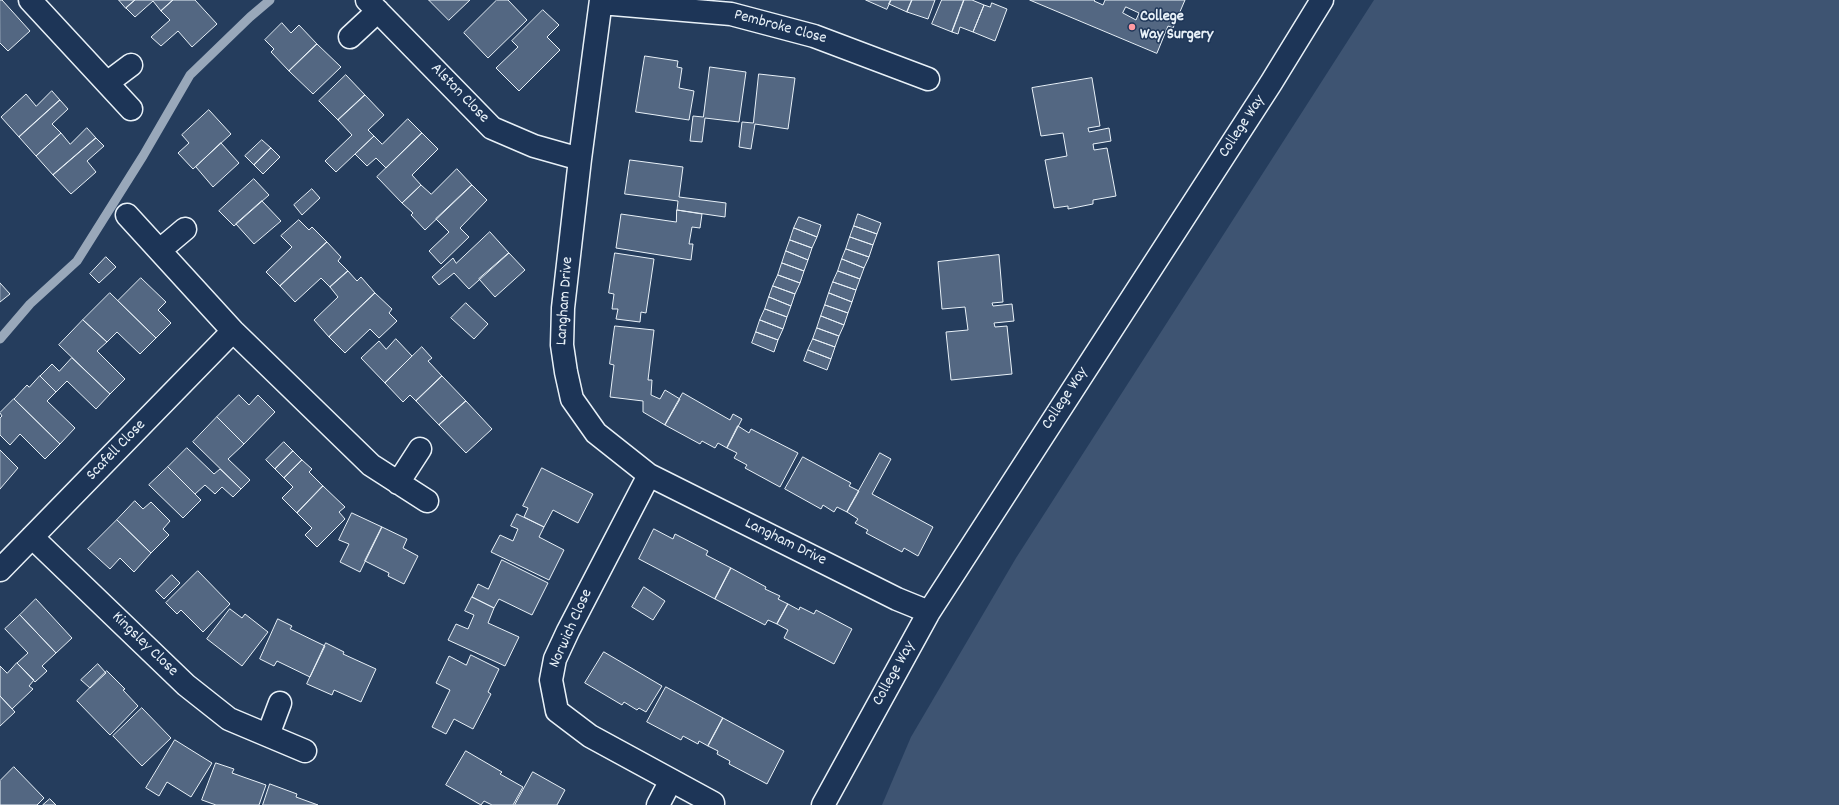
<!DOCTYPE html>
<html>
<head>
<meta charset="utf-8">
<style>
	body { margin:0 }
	canvas { display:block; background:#253d5d }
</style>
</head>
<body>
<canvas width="1839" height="805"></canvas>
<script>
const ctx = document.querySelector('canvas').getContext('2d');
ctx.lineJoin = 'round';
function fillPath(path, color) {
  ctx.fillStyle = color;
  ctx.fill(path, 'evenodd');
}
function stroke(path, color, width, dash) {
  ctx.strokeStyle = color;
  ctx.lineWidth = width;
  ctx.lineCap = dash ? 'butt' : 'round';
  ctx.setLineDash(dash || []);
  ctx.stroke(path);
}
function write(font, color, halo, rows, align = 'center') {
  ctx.font = font + ' Dekko,sans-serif';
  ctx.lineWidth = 3;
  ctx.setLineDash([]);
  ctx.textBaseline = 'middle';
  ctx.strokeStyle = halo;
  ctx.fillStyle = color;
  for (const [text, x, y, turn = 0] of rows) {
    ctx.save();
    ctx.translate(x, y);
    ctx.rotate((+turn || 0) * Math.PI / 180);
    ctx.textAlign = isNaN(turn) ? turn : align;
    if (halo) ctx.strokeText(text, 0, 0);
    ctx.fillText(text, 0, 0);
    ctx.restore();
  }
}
fillPath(new Path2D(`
	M1374,0H1839V805H882L911,737L1016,558Z`), '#3e5472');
stroke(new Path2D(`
	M0,339L30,304L77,261L143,156L190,75L250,17L270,0`), '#99a8ba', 9);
const building = new Path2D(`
	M0,0H2L30,31L8,51L0,43Z
	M119,0H135L126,8Z
	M135,0H173L161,11L153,1L135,17L126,8Z
	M173,0H195L217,24L192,47L178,31L161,46L151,37L170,20L161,11Z
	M429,0H470L449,20Z
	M497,0H508L527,20L488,58L464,33Z
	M866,0H891L887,9Z
	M891,0H912L907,12L889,4Z
	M912,0H935L928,19L907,12Z
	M942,0H964L952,32L932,24Z
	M964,0H972L984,5L973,32L960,27L958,34L952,32Z
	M1030,0H1095L1094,1L1103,5L1105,0H1185L1173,28L1168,26L1157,53ZM1126,7L1139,13L1136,20L1123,13Z
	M992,3L1007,9L995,41L973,32L984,5L990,7Z
	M543,10L559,25L547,37L560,50L519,91L496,68L518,47L512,41Z
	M282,23L291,33L299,25L317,44L289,71L271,52L274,49L265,40Z
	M317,44L341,67L313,94L289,71Z
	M645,56L678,61L677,67L682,68L679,88L694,91L689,120L636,112Z
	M710,67L746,72L739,122L705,118L702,142L690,141L693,116L703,117Z
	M759,74L795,78L788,129L755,124L751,149L739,147L742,122L753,123Z
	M346,75L365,95L338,120L319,101Z
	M1092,78L1100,126L1088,128L1089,132L1109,128L1111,141L1093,144L1094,150L1107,148L1116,196L1093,200V204L1068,209V206L1054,208L1045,160L1067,156L1063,133L1041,136L1032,88Z
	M52,91L60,100L19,137L1,117L26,94L36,106Z
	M365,95L384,115L368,130L374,136L336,172L325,161L352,135L338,120Z
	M60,100L68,109L52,124L61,133L36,156L19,137Z
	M209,110L231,134L193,169L178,153L189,143L182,135Z
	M408,119L422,133L386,168L376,158L367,166L355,154L374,136L382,144Z
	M87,128L96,138L53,175L36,156L61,133L70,144Z
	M422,133L438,149L412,175L421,185L402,203L377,177Z
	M96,138L104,146L87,161L96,172L71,194L53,175Z
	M262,140L271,148L254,165L245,156Z
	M221,143L239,163L213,187L196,167Z
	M271,148L280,157L263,174L254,165Z
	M630,160L683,167L679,197L726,203L725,217L677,210L678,201L625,194Z
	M457,169L472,185L425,230L411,215L413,213L402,203L421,185L431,194Z
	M254,179L269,195L234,226L219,211Z
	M472,185L487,200L460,228L469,237L441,264L429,251L449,232L436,219Z
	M312,189L320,198L302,215L294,205Z
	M262,201L281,221L254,244L236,224Z
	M677,210L702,214L700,228L692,227L689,244H693L691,260L616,248L621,214L676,222Z
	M858,214L881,223L877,234L854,226Z
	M799,217L821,225L817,237L794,228Z
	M299,220L309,230L312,227L327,242L280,286L266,272L292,247L281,236Z
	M854,226L877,234L873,245L850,237Z
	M794,228L817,237L812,248L790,240Z
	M490,232L509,253L469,289L454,273L439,285L432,277L453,258L456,263Z
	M850,237L873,245L869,257L846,249Z
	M790,240L812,248L808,260L786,251Z
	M327,242L341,257L338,261L348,271L330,287L321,278L295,302L280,286Z
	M846,249L869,257L864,268L842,259Z
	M786,251L808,260L804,271L782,263Z
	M509,253L525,270L495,297L479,279Z
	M615,253L654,259L646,313L641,312L640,322L616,319L618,309H612L614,294L609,293Z
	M999,255L1003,302L992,303L993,306L1012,304L1014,321L994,323L995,327L1007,326L1012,374L951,380L946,332L968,330L965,307L942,309L938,262Z
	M106,257L116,267L99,283L90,274Z
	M842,259L864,268L860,279L838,271Z
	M782,263L804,271L800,283L778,275Z
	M348,271L357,281L361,277L375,293L329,337L314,320L338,297L330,287Z
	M838,271L860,279L856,290L833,282Z
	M778,275L800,283L795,294L773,286Z
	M141,278L166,302L158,310L171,323L156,338L118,301Z
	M833,282L856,290L852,302L829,293Z
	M0,283L10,294L0,302Z
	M773,286L795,294L791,306L769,297Z
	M110,293L156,338L140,354L117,332L107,342L83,320Z
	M375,293L392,309L389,313L397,321L379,338L370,329L345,353L329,337Z
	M829,293L852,302L848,313L825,305Z
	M769,297L791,306L787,317L765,309Z
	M466,303L488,324L474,339L451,318Z
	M825,305L848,313L844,325L821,316Z
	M765,309L787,317L783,329L760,320Z
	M821,316L844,325L839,336L817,328Z
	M83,320L107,342L97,351L125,379L110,394L59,345Z
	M760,320L783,329L778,340L756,332Z
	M615,326L654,330L648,380H652L651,395L660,399L665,390L680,399L665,425L643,412V401L610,397L614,365L610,364Z
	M817,328L839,336L835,347L813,339Z
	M756,332L778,340L774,352L752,343Z
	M396,339L412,356L385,383L361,358L379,341L386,349Z
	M813,339L835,347L831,359L808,350Z
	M422,347L432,358L428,361L442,376L416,401L410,395L403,402L385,383Z
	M808,350L831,359L827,370L804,361Z
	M72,358L110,394L96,409L67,381L56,392L40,376L52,364L59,371Z
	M40,376L56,392L47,401L75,428L60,444L14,399L27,385L29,387Z
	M442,376L466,401L439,425L416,401Z
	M683,393L730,420L733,414L742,419L727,448L718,443L715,448L702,441L700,444L665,425Z
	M239,395L249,405L258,395L275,412L244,444L217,417Z
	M14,399L60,444L45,459L20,434L10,445L0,435V418L2,416L0,413Z
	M466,401L492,429L466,453L439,425Z
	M217,417L244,444L228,459L250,480L241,489L193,442Z
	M738,426L749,433L751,429L798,453L780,487L745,468L747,465L734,458L737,453L727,448Z
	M284,442L293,451L275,469L266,460Z
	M187,448L214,474L220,469L241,489L233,497L222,487L215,494L205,485L195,494L168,467Z
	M0,450L18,468L0,489Z
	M293,451L302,460L284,478L275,469Z
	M880,453L891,459L872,494L933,527L918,556L904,548L902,552L866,533L868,530L855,523L858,519L847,512Z
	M803,457L851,483L849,486L859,491L847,512L837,507L834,512L823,505L821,509L785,489Z
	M302,460L312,469L309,472L323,486L297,513L282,498L293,487L284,478Z
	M168,467L201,500L183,518L149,485Z
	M542,468L593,494L578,523L553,510L544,527L524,517L528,508L523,506Z
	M323,486L345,507L339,512L345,519L317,547L305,535L312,528L297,513Z
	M135,501L143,509L151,502L170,521L163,529L169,535L151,553L117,520Z
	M352,513L382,527L360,572L340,562L349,544L339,540Z
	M517,514L544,527L539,537L564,550L549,580L491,552L500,535L513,541L518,529L511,526Z
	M117,520L151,553L134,572L120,558L110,569L88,549Z
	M382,527L407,539L403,548L418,556L404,584L388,576L389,573L365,561Z
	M654,529L673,539L675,534L708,551L706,555L731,568L715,599L639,559Z
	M502,560L548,583L532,615L499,599L494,608L472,597L478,584L488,589Z
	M731,568L766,587L765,589L780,596L778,599L788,604L777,624L768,620L765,625L715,599Z
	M198,571L230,604L203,632L181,610L177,614L166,603Z
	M172,575L180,583L164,599L156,591Z
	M644,587L665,601L653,620L632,607Z
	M472,597L494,608L488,623L519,637L505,666L448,640L456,624L468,629L474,615L465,611Z
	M36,599L72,638L56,653L20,615Z
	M788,604L799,610L800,607L814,614L816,610L852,629L834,664L784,638L788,630L777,624Z
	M230,609L242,618L245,614L268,632L242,666L207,639Z
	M20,615L56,653L42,666L47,671L35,682L17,663L28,653L5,629Z
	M278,619L292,626L290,629L325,646L310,677L277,661L274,666L260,659Z
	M326,643L344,652L343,654L376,669L361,702L334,690L332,695L307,684Z
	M604,652L662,686L646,712L639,708L637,710L624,702L622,705L585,683Z
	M471,655L499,669L488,692L491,694L473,729L454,719L446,734L432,727L450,690L436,683L449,656L466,665Z
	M17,663L34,680L29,686L33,689L12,709L0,696V666L7,673Z
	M98,664L106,673L90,688L81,680Z
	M107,671L125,689L123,690L138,706L110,735L77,701Z
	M666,687L723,718L708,746L699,741L698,744L683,736L681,740L647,722Z
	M0,696L15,712L0,726Z
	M142,708L171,738L142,766L113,736Z
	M723,718L784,751L767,784L729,764L730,761L717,754L718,751L708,746Z
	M175,740L212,763L191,797L167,782L159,796L146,788Z
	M466,751L502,772L500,774L523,787L513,805H492L484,801L481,805L446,785Z
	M216,763L234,769L232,773L266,785L259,805H216L202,800Z
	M14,767L44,798L37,805H0V781Z
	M533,772L565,790L557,805H515Z
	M270,784L297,794L296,797L318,805H263Z
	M50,799L56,805H43Z`);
fillPath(building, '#536782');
stroke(building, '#e8f1f8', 1);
const minor = new Path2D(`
	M30,0L131,109
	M367,0L492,128L534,146L580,159
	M601,0L580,159L563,308L562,345L566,372L572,399L596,433L649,475L897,599L929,612
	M601,3L731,14L814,36L928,79
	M350,37L378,11
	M107,83L131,65
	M127,215L233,331L371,465L427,501
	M160,250L185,229
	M649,475L568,631L555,659L551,680L557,711L590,736L713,803
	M398,483L420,449
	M32,537L186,685L229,719L305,751
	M0,570L233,331
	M268,735L280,703
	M658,805L671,780
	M823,805L929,612L1271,83L1322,0`);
stroke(minor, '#e8f1f8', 25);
stroke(minor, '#1d3557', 22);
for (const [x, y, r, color] of [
	[1132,27,4,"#ff9aa2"]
]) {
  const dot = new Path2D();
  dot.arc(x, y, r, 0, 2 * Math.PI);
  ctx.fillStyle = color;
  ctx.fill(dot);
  stroke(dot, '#1d3557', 1.5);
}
write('bold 16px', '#e8f1f8', '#1d3557', [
	["College",1140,18],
	["Way Surgery",1140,36]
], 'left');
write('16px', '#e8f1f8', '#1d3557', [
	["Pembroke Close",780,28,15],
	["Alston Close",459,94,46],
	["College Way",1243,127,-57],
	["Langham Drive",566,301,-86],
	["College Way",1066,399,-57],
	["Scafell Close",117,451,-46],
	["Langham Drive",785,543,26],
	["Norwich Close",572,629,-66],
	["Kingsley Close",144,645,44],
	["College Way",895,674,-61]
]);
</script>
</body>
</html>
